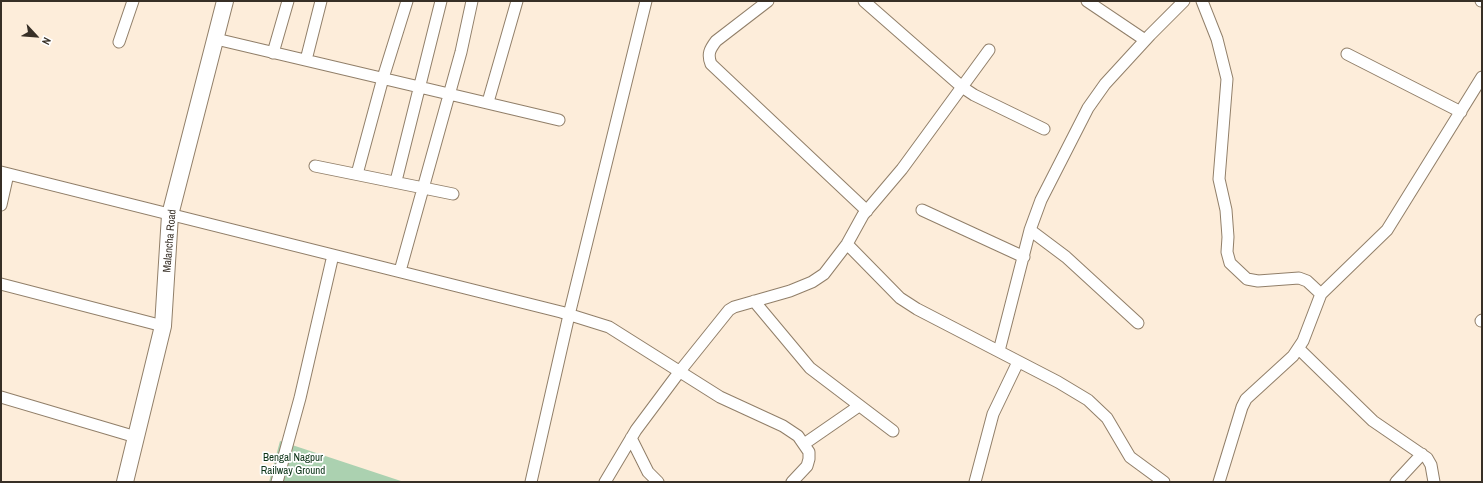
<!DOCTYPE html>
<html>
<head>
<meta charset="utf-8">
<style>
	body { margin:0 }
	#map { position:relative; width:1483px; height:483px; overflow:hidden; background:#fdedda; font-family:"Archivo Narrow",sans-serif }
	canvas { display:block }
	.frame { position:absolute; inset:0; border:2px solid #372f26; pointer-events:none }
	.north { position:absolute; left:16px; top:16px; width:40px; height:40px; -webkit-text-stroke:3px #fff; paint-order:stroke; rotate:116deg; font-size:11px; font-weight:700; line-height:16px; text-align:center; color:#372f26 }
	.north::after { content:''; display:block; margin:auto; width:14px; height:18px; background:#372f26; clip-path:polygon(50% 0,100% 100%,50% 72%,0 100%) }
</style>
</head>
<body>
<div id="map">
<canvas width="1483" height="483"></canvas>
<div class="frame"></div>
<div class="north">N</div>
</div>
<script>
const ctx = document.querySelector('canvas').getContext('2d');
ctx.lineJoin = 'round';
function fillPath(path, color) {
  ctx.fillStyle = color;
  ctx.fill(path, 'evenodd');
}
function stroke(path, color, width, dash) {
  ctx.strokeStyle = color;
  ctx.lineWidth = width;
  ctx.lineCap = dash ? 'butt' : 'round';
  ctx.setLineDash(dash || []);
  ctx.stroke(path);
}
function write(font, color, halo, rows, align = 'center') {
  ctx.font = font + ' "Archivo Narrow",sans-serif';
  ctx.lineWidth = 3.5;
  ctx.setLineDash([]);
  ctx.textBaseline = 'middle';
  ctx.strokeStyle = halo;
  ctx.fillStyle = color;
  for (const [text, x, y, turn = 0] of rows) {
    ctx.save();
    ctx.translate(x, y);
    ctx.rotate((+turn || 0) * Math.PI / 180);
    ctx.textAlign = isNaN(turn) ? turn : align;
    if (halo) ctx.strokeText(text, 0, 0);
    ctx.fillText(text, 0, 0);
    ctx.restore();
  }
}
fillPath(new Path2D(`
	M280,441L404,482H269Z`), '#abd1b0');
const minor = new Path2D(`
	M768,1L716,41C710,49 707,54 711,64L867,211
	M864,1L962,87L974,95L1044,129
	M1087,1L1145,40
	M1202,1L1217,39L1227,79L1219,179L1226,210L1228,237L1227,252L1230,263L1247,279L1258,281L1299,278L1307,281L1321,294
	M1481,1H1482
	M216,39L559,120
	M119,42L133,1
	M273,53L288,1
	M1347,54L1461,112
	M306,60L321,1
	M488,102L517,1
	M315,166L453,194
	M1,172L561,312L609,327L720,397L783,426L798,436L809,452V459L807,466L792,482
	M357,174L383,78L407,1
	M396,181L441,1
	M1,205L8,174
	M922,210L1024,257
	M1030,230L1066,257L1138,323
	M847,244L900,298L917,309L1058,382L1088,400L1107,418L1130,457L1164,482
	M400,271L461,52L472,1
	M1,284L163,326
	M754,301L810,368L893,431
	M1481,321L1482,320
	M1299,349L1373,421L1427,458L1431,465L1434,482
	M999,351L1030,230L1041,200L1088,108L1105,84L1150,35L1184,1
	M1,397L136,437
	M631,438L648,472L658,482
	M804,444L859,406
	M277,482L300,398L333,255
	M531,482L569,315L646,1
	M605,482L636,430L680,371L729,310L734,307L790,291L812,282L824,274L847,244L863,215L902,169L989,50
	M975,482L993,414L1018,362
	M1219,482L1242,407L1246,399L1293,356L1303,341L1321,294L1387,230L1482,77
	M1396,482L1422,454`);
const secondary = new Path2D(`
	M125,482L163,326L170,215L225,1`);
stroke(minor, '#917f69', 13);
stroke(secondary, '#917f69', 18);
stroke(minor, '#fff', 11);
stroke(secondary, '#fff', 16);
write('11px', '#372f26', '#fff', [
	["Malancha Road",170,241,-85]
]);
write('11px', '#0b3316', '#fff', [
	["Bengal Nagpur",293,458],
	["Railway Ground",293,471]
]);
</script>
</body>
</html>
